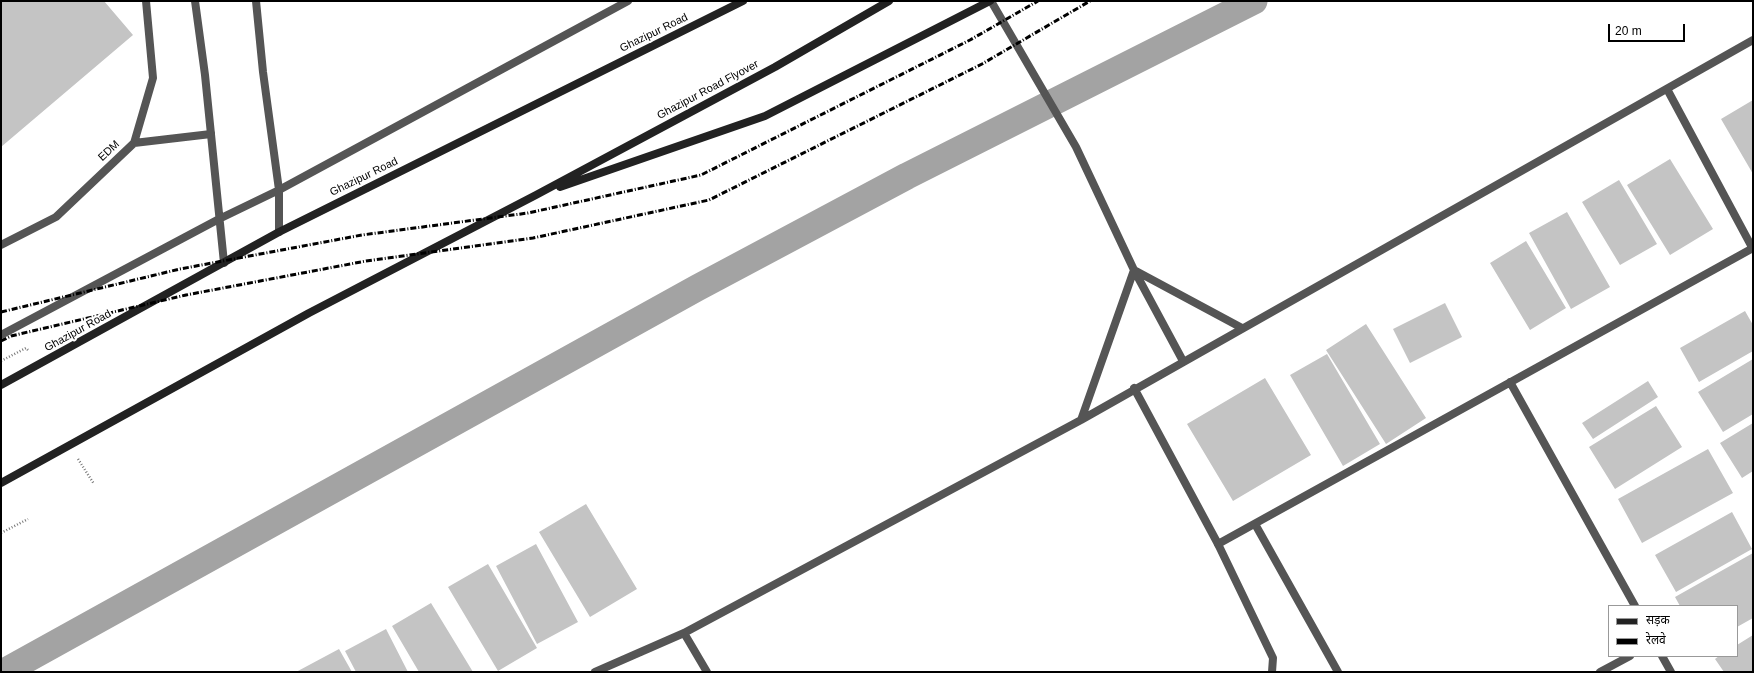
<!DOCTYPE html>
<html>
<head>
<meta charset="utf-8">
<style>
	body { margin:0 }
	#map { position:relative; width:1754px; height:673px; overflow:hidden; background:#fff; font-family:Helvetica,"Noto Sans Devanagari",sans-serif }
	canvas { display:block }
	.frame { position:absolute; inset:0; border:2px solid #000; pointer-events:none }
	.legend { position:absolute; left:1608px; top:605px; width:130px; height:52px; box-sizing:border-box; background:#fff; border:1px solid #999; margin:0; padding:5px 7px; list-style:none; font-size:12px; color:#000 }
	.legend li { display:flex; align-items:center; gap:8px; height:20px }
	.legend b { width:20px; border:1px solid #999 }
	.scale { position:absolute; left:1608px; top:24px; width:77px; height:18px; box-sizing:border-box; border:2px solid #000; border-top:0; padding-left:5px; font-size:12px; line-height:14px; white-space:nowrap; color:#000; -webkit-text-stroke:3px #fff; paint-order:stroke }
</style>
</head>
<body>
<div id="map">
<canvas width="1754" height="673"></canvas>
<div class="frame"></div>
<ul class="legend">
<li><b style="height:5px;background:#222"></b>सड़क</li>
<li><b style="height:5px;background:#000"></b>रेलवे</li>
</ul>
<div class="scale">20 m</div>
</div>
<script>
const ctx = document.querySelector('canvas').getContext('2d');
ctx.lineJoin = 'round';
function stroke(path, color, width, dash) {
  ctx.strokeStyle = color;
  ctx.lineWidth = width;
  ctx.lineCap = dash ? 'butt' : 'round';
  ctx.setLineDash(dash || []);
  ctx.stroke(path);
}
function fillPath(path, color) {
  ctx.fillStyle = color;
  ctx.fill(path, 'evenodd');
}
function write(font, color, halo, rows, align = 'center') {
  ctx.font = font + ' Helvetica,sans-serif';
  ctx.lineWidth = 4;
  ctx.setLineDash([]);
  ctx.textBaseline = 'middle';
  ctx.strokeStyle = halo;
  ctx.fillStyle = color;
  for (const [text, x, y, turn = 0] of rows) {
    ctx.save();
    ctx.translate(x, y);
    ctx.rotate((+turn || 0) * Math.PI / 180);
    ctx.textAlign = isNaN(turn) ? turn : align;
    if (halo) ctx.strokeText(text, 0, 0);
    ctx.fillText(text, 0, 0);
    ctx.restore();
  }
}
stroke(new Path2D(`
	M4,672L697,288L907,176L1254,1`), '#a3a3a3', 27);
fillPath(new Path2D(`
	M1,1H104L133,35L1,147Z
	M1753,100V174L1721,119Z
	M1670,159L1713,229L1670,255L1627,185Z
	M1619,180L1657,244L1620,265L1582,202Z
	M1567,212L1610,287L1571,309L1529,233Z
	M1526,241L1566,308L1530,330L1490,263Z
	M1445,303L1462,337L1410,363L1393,329Z
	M1745,311L1753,325V351L1699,382L1680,348Z
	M1366,324L1426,418L1386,444L1326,350Z
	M1327,354L1380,444L1343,466L1290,375Z
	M1753,359V414L1723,432L1698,392Z
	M1265,378L1311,455L1233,501L1187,424Z
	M1648,381L1658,397L1593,439L1582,423Z
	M1656,406L1682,447L1615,489L1589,447Z
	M1753,423V471L1742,478L1720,443Z
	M1708,449L1733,493L1642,543L1618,499Z
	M586,504L637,589L590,617L539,532Z
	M1732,512L1752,549L1676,592L1655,555Z
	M536,544L578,622L537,644L496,566Z
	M1753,553V618L1737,627V606H1680L1675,597Z
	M488,564L537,648L498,671L448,587Z
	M431,603L473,672H419L392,626Z
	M386,629L408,672H356L345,651Z
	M1753,635V672H1724L1715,659L1719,656H1737V645Z
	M339,649L352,672H296Z`), '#c4c4c4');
stroke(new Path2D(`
	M1,361L26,348L28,350
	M78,459L94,484
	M1,533L28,519`), '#777', 2.5, [1, 2]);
stroke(new Path2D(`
	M134,143L211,134
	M1,245L56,217L134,143L153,78L146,1
	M1218,544L1273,658L1272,672`), '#555', 8);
stroke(new Path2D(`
	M195,1L205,75L224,263
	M256,1L263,72L279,190V232
	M991,1L1076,147L1134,270L1183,361
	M1667,89L1753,249
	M1,335L219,219L279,190L628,1
	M1510,382L1635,606
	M1134,388L1218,544L1753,248
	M1081,420L1134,270L1242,328
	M1255,524L1338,672
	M684,633L707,672
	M1662,656L1671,672
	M595,672L684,633L1081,420L1753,40
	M1600,672L1630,656`), '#555', 8);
stroke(new Path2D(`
	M560,187L765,116L990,1
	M1,385L279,232L743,1
	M1,483L309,313L536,195L775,67L889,1`), '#222', 8);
stroke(new Path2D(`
	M1,312L180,269L362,235L528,213L701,175L970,40L1038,1
	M1,341L11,336L186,295L366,261L533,238L709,200L982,64L1090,1`), '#000', 3, [6, 2, 1, 2]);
write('11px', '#000', '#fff', [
	["Ghazipur Road",654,33,-26],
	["Ghazipur Road Flyover",708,90,-28],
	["EDM",109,151,-43],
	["Ghazipur Road",364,177,-26],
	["Ghazipur Road",78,331,-29]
]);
</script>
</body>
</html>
